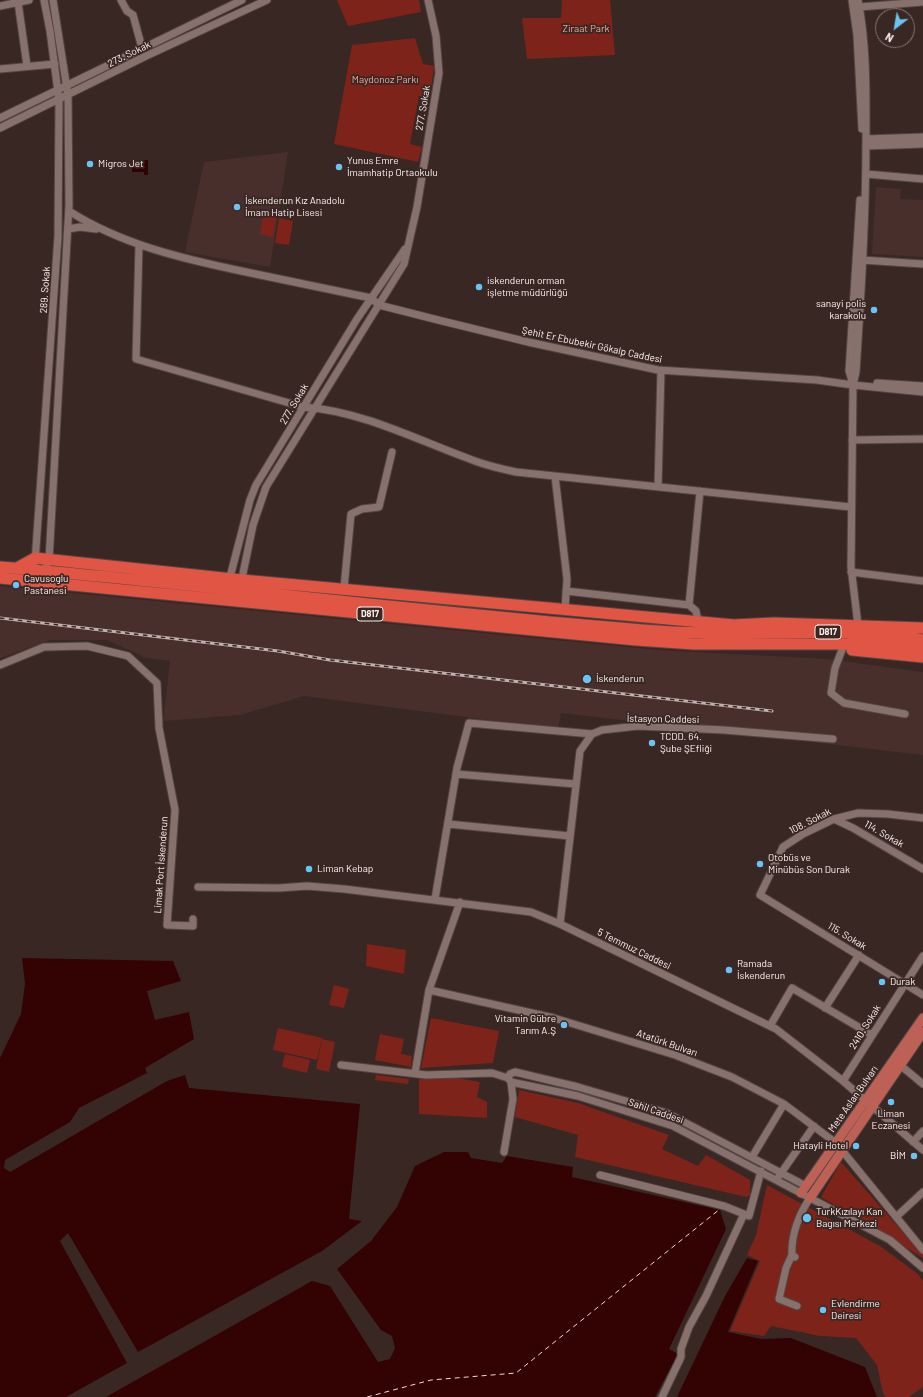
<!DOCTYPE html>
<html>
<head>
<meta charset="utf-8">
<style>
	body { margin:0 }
	#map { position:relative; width:923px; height:1397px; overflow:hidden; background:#392724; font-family:Barlow,sans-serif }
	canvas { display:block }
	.north { position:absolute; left:875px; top:8px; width:40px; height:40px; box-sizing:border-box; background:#392724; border:1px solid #877774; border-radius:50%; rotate:211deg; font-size:11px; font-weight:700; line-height:16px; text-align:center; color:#fcf0ed }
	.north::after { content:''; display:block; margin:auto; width:14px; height:18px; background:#6ac3f1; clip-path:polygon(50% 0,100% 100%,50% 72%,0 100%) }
</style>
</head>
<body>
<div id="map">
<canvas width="923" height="1397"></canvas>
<div class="north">N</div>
</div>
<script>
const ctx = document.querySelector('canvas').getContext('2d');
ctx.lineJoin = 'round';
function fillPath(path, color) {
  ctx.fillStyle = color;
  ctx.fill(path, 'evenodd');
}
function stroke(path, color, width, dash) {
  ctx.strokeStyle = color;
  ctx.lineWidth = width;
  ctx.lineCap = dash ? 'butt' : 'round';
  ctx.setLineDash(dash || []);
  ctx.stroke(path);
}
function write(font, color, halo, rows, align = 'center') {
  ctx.font = font + ' Barlow,sans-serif';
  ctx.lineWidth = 3.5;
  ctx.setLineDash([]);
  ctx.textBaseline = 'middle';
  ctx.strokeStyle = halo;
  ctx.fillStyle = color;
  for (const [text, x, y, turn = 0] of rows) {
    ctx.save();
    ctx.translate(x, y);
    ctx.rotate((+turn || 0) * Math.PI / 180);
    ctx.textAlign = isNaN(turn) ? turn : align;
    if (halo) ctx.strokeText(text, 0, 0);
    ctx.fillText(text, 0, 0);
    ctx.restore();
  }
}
fillPath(new Path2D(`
	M288,152L270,267L185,252L204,162Z
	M876,187L901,189L900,199L923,200V257L872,254Z
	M0,586L657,650L828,659L923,672V755L561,713L558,729L304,696L240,715L163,721L170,661L146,658L107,640H51L0,658Z`), '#482f2b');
fillPath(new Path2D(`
	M337,0H419L421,12L348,26Z
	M562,0H610L615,55L527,59L522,18H561Z
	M415,38L423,64L434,66L430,98L419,96L410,144L422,147L418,162L334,144L352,45Z
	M264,210L277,212L273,237L260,234Z
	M279,218L293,221L289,245L275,243Z
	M367,944L406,950L404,974L366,966Z
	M334,985L349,989L344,1008L329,1005Z
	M431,1018L499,1031L493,1063L421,1068Z
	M278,1028L322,1038L317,1060L273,1050Z
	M380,1034L404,1039L401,1054L412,1056L411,1067L375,1060Z
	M322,1039L335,1042L329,1072L316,1069Z
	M285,1054L310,1060L307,1073L282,1067Z
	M376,1075L409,1079L408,1084L375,1080Z
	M451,1077L480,1082L477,1097L487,1102V1118L419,1114V1079Z
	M519,1090L578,1103L669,1135L662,1149L698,1166L706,1155L750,1180V1195L746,1197L575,1157L578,1135L515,1117Z
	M841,1162L923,1255V1258L821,1197Z
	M767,1185L880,1246L918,1274L923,1281V1387L909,1397H886L883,1394L877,1365L856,1338L820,1336L771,1326L764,1336L730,1331L760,1261L747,1255L756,1235Z`), '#7d231a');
fillPath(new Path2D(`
	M148,160V175H144V172H132V161Z
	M22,958L173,961L181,981L147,991L155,1020L189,1012L194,1039L145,1068L147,1073L79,1108L70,1122L5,1160L4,1168L10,1172L167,1081L185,1075L189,1088L360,1104L349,1219L362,1221L322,1251L138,1352L68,1233L60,1241L127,1363L66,1397H0V1058L21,1014L25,984Z
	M444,1152H468L471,1158L502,1163L507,1156L573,1167L572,1177L720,1210L726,1229L669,1349L678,1354L655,1397H106L312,1281L330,1286L378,1362L390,1359L395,1348L392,1336L381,1330L337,1269L371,1241L397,1207L415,1166Z
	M747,1258L758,1261L728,1332L761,1339L791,1338L865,1367L877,1397H677L725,1296Z`), '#320302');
stroke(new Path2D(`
	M367,1397L431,1380L516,1373L720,1209`), '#f5dad5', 1, [5, 4]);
const minor = new Path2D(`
	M121,0L127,11L133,15L142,48
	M852,0L857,35L862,129
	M858,0C867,46 866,92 866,139C866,217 861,295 856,372L853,385L851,567L858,625
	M18,2L27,66
	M0,6L29,0
	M859,7L923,2
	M0,69L55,64
	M0,118L242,0
	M0,128L146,56L267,0
	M866,139L923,137
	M866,146L923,144
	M866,174L923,179
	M69,211C122,245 184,259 246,272C288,281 329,289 371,298L379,305L438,320L528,342L658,370L817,380L853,385L923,392
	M68,229L80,227L96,229
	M139,245L136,359L303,407C363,411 419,441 475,461C488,466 502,469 516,472L851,507
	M862,260L923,264
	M877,383L923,386
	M853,384L849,371L860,200
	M852,440L923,439
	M555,476L567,579L565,609
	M658,487L661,370
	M35,562L58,236L59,100L50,31L44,0
	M851,572L923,581
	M43,574L49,560L69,205L68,95L53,0
	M229,581L250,500L256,485L357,319L405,249
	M241,583L253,525L266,487L404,264L417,207L439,73L436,36L428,0
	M344,588L351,514L362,509L379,507L392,452
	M566,591L689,605L696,611L698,621
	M689,605L700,491
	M842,650L835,668L831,693L844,703L905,714
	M0,665L44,647L87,646L128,656L157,683L159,728L175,810L167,925L193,926V919
	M456,774L575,784
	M923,818L888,814L858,813L834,819L803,834L783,847L760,895L923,995
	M834,819L853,828L923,869
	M448,824L570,836
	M198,887L279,888L307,886L344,889L531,912L560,924L776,1029L843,1081L923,1150
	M435,899L457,768L469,723L592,734
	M460,902L429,990L554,1018L675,1055L732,1077L784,1104L836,1143L923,1250
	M560,924L580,751L592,734L602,730L638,726L724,730L833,739
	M825,1008L859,955
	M770,1026L792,988L872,1035
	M341,1065L426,1075L492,1073L508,1078
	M900,1065L923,1084
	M415,1073L429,990
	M843,1081L923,956
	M913,1142L923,1131
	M504,1152L513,1099L511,1082
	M752,1157L784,1104
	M600,1175L724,1206L749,1216L761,1171
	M779,1176L814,1126
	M806,1186L667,1113L578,1087L515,1072L510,1074L508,1078L511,1082L578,1096L673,1126L890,1240L923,1268
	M896,1217L923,1192
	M792,1255C791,1235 799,1214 810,1198
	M795,1257L792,1255L786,1268L779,1299L797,1306
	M662,1397L681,1357V1349L689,1327L706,1296L744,1214`);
const major = new Path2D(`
	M801,1193L923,1018
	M810,1198L923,1032`);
const highway = new Path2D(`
	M0,567C220,586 438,614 658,631C746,638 835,625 923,640
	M17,568L35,558L242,580L734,625L774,623L923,628
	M0,578L636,640L694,644H894L923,649
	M852,650L923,657`);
stroke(minor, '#544543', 9);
stroke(major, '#544543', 11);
stroke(highway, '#544543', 13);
stroke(minor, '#87716d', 7);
stroke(major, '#bd6055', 9);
stroke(highway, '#e15545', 11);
const rail = new Path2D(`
	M0,618L278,651L330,660L772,711`);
stroke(rail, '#c0b2af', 3);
stroke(rail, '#392724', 1.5, [4.5]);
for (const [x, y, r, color] of [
	[90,164,4,"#6ac3f1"],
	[339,167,4,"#6ac3f1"],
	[237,207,4,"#6ac3f1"],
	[479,287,4,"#6ac3f1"],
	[874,310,4,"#6ac3f1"],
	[16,585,4,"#6ac3f1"],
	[587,679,5,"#6ac3f1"],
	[652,743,4,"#6ac3f1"],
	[760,864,4,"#6ac3f1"],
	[309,869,4,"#6ac3f1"],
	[729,970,4,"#6ac3f1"],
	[882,982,4,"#6ac3f1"],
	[564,1025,4,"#6ac3f1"],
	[891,1102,4,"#6ac3f1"],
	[856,1146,4,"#6ac3f1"],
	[914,1156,4,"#6ac3f1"],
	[807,1218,5,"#6ac3f1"],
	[823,1310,4,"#6ac3f1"]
]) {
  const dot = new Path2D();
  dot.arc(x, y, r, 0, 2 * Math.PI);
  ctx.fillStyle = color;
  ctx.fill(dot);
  stroke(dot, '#392724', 1.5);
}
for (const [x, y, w] of [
	[370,614,26],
	[828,632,26]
]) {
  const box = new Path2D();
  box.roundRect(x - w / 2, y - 7, w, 14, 3);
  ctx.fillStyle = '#392724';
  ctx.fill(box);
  stroke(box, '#fcf0ed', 1);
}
write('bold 9px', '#fcf0ed', null, [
	["D817",370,614],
	["D817",828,632]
]);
write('10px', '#f5a79b', '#392724', [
	["Ziraat Park",586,29],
	["Maydonoz Parkı",385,80]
]);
write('10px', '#fcf0ed', '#392724', [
	["273. Sokak",129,54,-26],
	["277. Sokak",423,108,-80],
	["289. Sokak",45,290,-86],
	["Şehit Er Ebubekir Gökalp Caddesi",592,345,12],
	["277. Sokak",294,404,-59],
	["İstasyon Caddesi",663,719,1],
	["108. Sokak",810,821,-27],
	["114. Sokak",884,834,30],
	["Limak Port İskenderun",161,865,-86],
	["115. Sokak",847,936,31],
	["5 Temmuz Caddesi",634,949,26],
	["2410. Sokak",865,1027,-58],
	["Atatürk Bulvarı",667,1043,19],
	["Mete Aslan Bulvarı",853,1099,-55],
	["Sahil Caddesi",656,1111,19]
]);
write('10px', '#fcf0ed', '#392724', [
	["Yunus Emre",347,161],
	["İmamhatip Ortaokulu",347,173],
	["Migros Jet",98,164],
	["İskenderun Kız Anadolu",245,201],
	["İmam Hatip Lisesi",245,213],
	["iskenderun orman",487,281],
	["işletme müdürlüğü",487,293],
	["sanayi polis",866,304,"right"],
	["karakolu",866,316,"right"],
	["Cavusoglu",24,579],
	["Pastanesi",24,591],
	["İskenderun",596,679],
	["TCDD. 64.",660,737],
	["Şube ŞEfliği",660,749],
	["Otobüs ve",768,858],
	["Minübüs Son Durak",768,870],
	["Liman Kebap",317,869],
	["Ramada",737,964],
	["İskenderun",737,976],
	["Durak",890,982],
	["Vitamin Gübre",556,1019,"right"],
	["Tarım A.Ş",556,1031,"right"],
	["Liman",891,1114,"center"],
	["Eczanesi",891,1126,"center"],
	["Hatayli Hotel",848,1146,"right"],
	["BİM",906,1156,"right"],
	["TurkKızılayı Kan",816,1212],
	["Bagısı Merkezi",816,1224],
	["Evlendirme",831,1304],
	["Deiresi",831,1316]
], 'left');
</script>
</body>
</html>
